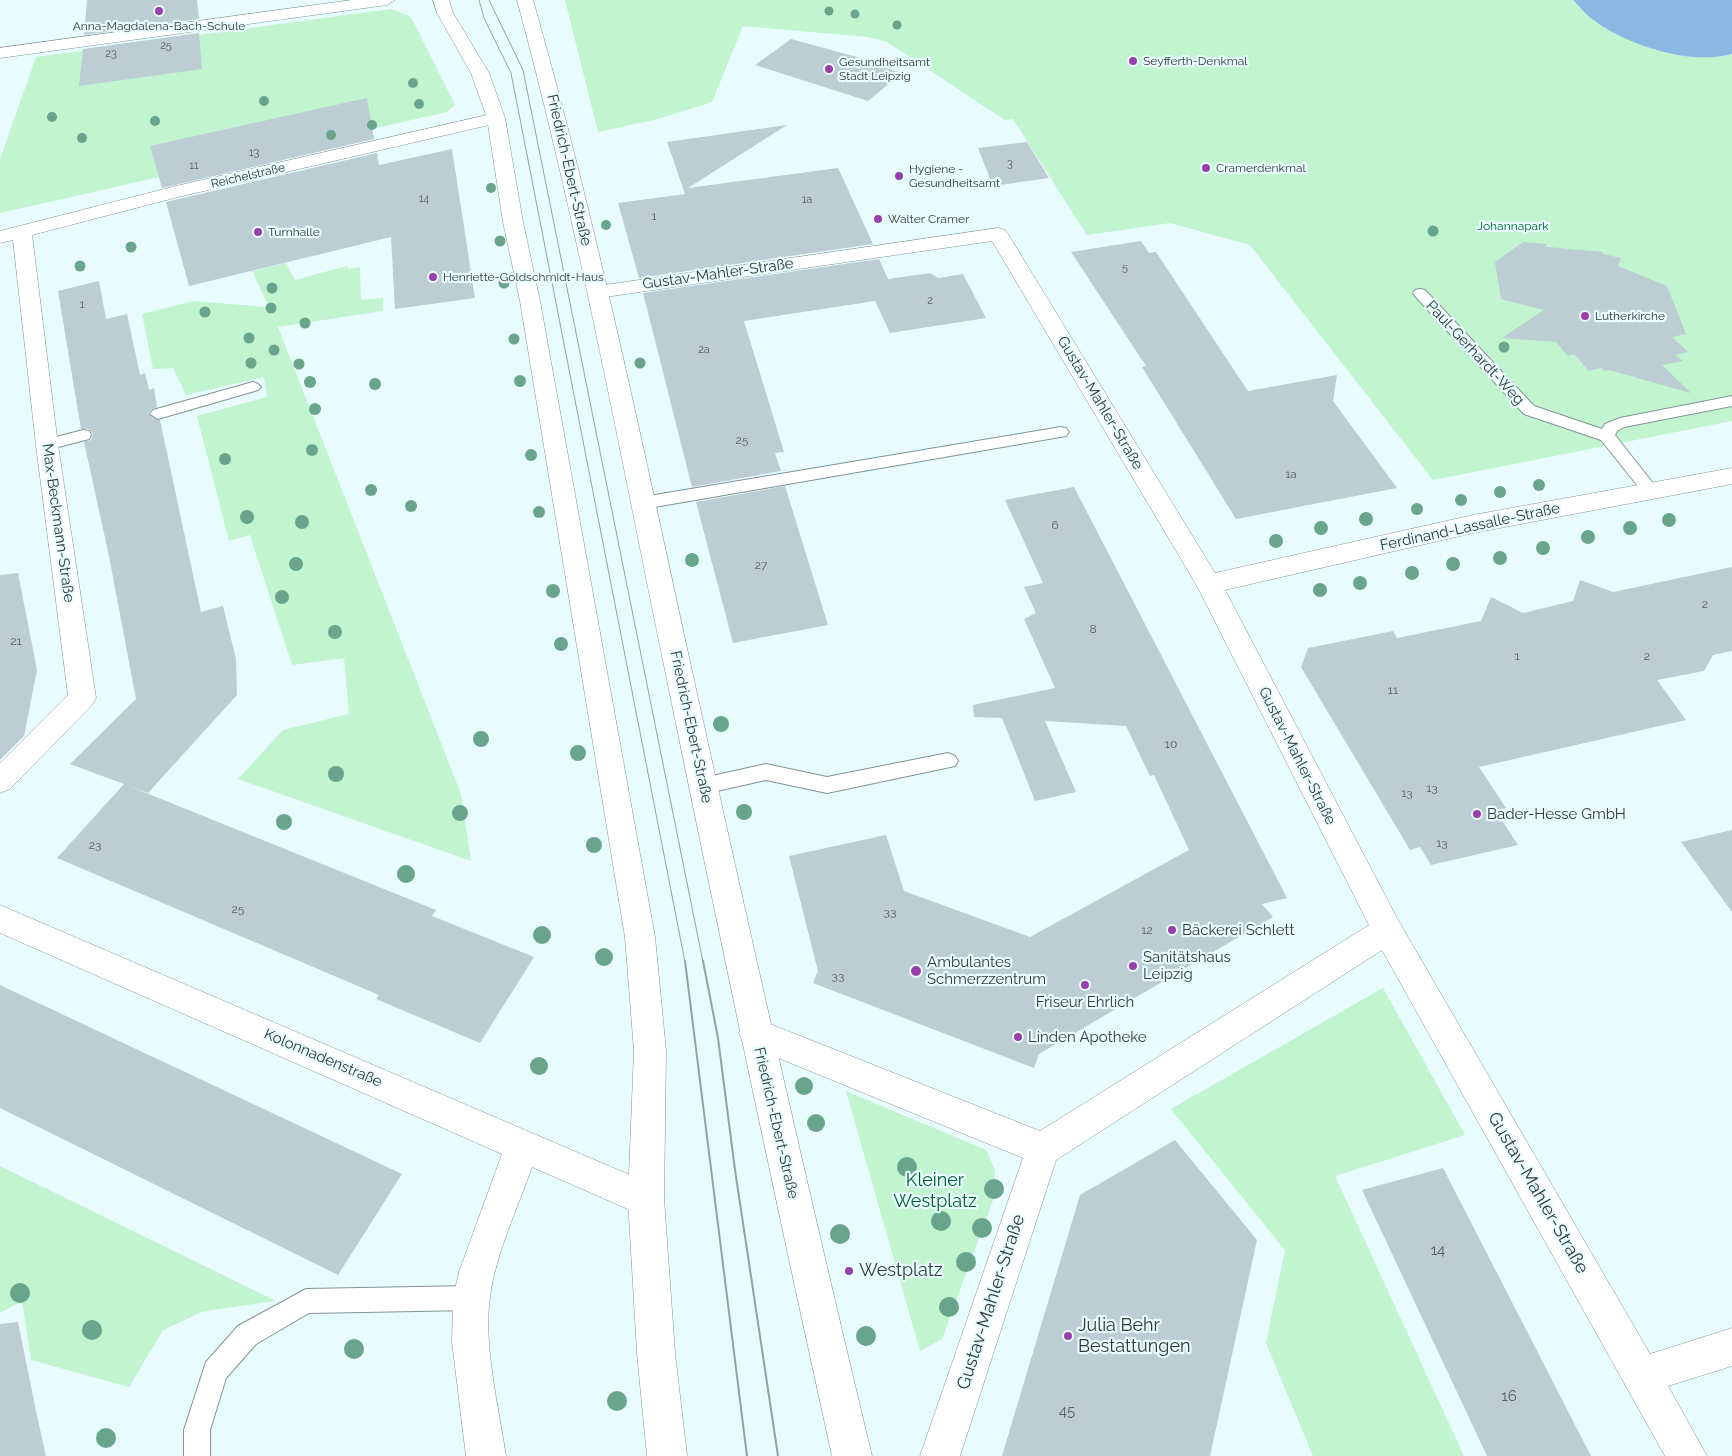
<!DOCTYPE html>
<html>
<head>
<meta charset="utf-8">
<style>
	body { margin:0 }
	canvas { display:block; background:#e8fcfd }
</style>
</head>
<body>
<canvas width="1732" height="1456"></canvas>
<script>
const ctx = document.querySelector('canvas').getContext('2d');
ctx.lineJoin = 'round';
function fillPath(path, color) {
  ctx.fillStyle = color;
  ctx.fill(path, 'evenodd');
}
function stroke(path, color, width, dash) {
  ctx.strokeStyle = color;
  ctx.lineWidth = width;
  ctx.lineCap = dash ? 'butt' : 'round';
  ctx.setLineDash(dash || []);
  ctx.stroke(path);
}
function write(font, color, halo, rows, align = 'center') {
  ctx.font = font + ' Raleway,sans-serif';
  ctx.lineWidth = 4.5;
  ctx.setLineDash([]);
  ctx.textBaseline = 'middle';
  ctx.strokeStyle = halo;
  ctx.fillStyle = color;
  for (const [text, x, y, turn = 0] of rows) {
    ctx.save();
    ctx.translate(x, y);
    ctx.rotate((+turn || 0) * Math.PI / 180);
    ctx.textAlign = isNaN(turn) ? turn : align;
    if (halo) ctx.strokeText(text, 0, 0);
    ctx.fillText(text, 0, 0);
    ctx.restore();
  }
}
fillPath(new Path2D(`
	M565,0H1573C1579,6 1585,14 1592,19C1625,44 1692,66 1732,54V421L1433,480L1250,245L1170,223L1087,235L1013,119L1005,120L887,42L868,37L743,26L712,102L658,119L598,132Z
	M391,9L411,17L455,105L447,112L0,213V159L36,57Z
	M286,263L295,280L347,266L348,269L360,267L361,300L383,298V311L278,327L461,794L471,861L238,779L283,730L349,714L344,658L292,665L250,535L229,541L197,416L267,397L264,377L186,395L173,368L153,369L142,314L194,301L266,307L276,322L252,271Z
	M1383,988L1465,1135L1335,1176L1464,1456H1313L1266,1343L1285,1250L1171,1109Z
	M846,1091L986,1150L995,1170L993,1200L942,1339L920,1351Z
	M0,1166L276,1301L204,1311L163,1330L129,1387L31,1360L22,1301L0,1313Z`), '#c1f4cf');
fillPath(new Path2D(`
	M1573,0H1732V54C1691,66 1626,45 1592,19C1585,14 1579,6 1573,0Z`), '#8bb7e3');
fillPath(new Path2D(`
	M87,0H197L199,19L84,35Z
	M199,33L202,69L79,86L83,49Z
	M791,39L875,62L874,64L902,73L868,101L755,65Z
	M367,98L374,139L162,188L150,146Z
	M787,125L688,188L838,168L873,244L639,278L618,203L685,194L667,142Z
	M1027,142L1049,178L993,186L978,148Z
	M452,149L475,298L395,309L391,237L189,286L166,202L377,153L379,165Z
	M1141,241L1149,253L1156,252L1248,391L1337,375L1333,401L1397,488L1236,519L1142,367L1146,366L1071,252Z
	M1523,242L1546,244L1547,247L1603,252V254L1621,258L1618,266L1667,286L1686,334L1672,337L1688,352L1675,355L1683,361L1662,365L1691,393L1609,370L1604,371L1601,368L1589,371L1574,354L1568,356L1556,342L1502,338L1544,310L1501,299L1495,262Z
	M879,259L888,279L930,273L938,278L963,274L986,318L890,333L875,301L744,321L784,452L775,453L781,471L692,487L643,293Z
	M99,281L106,319L127,314L140,375L145,373L149,390L154,388L157,407L152,409L148,414L160,420L201,612L223,606L236,659L237,695L148,793L70,764L136,699L109,556L84,442L91,440L93,434L89,429H81L58,291Z
	M785,486L828,625L733,643L696,502Z
	M1074,487L1287,898L1262,904L1273,917L1039,1054L1034,1068L813,983L818,971L789,856L886,835L904,891L1030,937L1189,850L1154,775L1150,776L1126,726L1045,721L1076,792L1035,801L1002,718L974,717L973,705L1055,688L1024,619L1036,613L1024,587L1043,583L1005,500Z
	M1732,567V651L1713,655L1704,671L1657,680L1686,720L1479,767L1506,808L1496,811L1518,845L1431,865L1420,847L1410,850L1301,667L1308,648L1393,631L1397,638L1481,621L1491,597L1523,613L1573,601L1580,580L1613,592Z
	M18,573L37,670L24,736L0,760V575Z
	M124,784L436,910L432,916L534,957L480,1043L376,999L379,995L57,858Z
	M1732,830V912L1681,842Z
	M0,985L402,1174L338,1275L0,1108Z
	M1175,1140L1257,1240L1210,1456H1002L1080,1195Z
	M1443,1168L1516,1310L1591,1456H1487L1362,1190Z
	M18,1322L36,1411L46,1456H0V1324Z`), '#bccdd4');
const service = new Path2D(`
	M1420,289L1425,290L1534,406L1602,429L1605,424L1620,418L1732,396V406L1624,427L1617,431L1615,435L1659,491L1657,495H1645L1601,440L1524,414L1415,296L1413,293L1415,290Z
	M253,382L258,384L261,387L258,390L158,419L150,414L153,410Z
	M1061,427L1066,428L1069,432L1066,436L643,509L637,507L635,503L637,499L643,497Z
	M83,430L89,431L91,435L89,439L47,450L41,449L39,445L41,441Z
	M948,753L955,756L958,761L955,766L827,793L766,780L703,794L696,792L693,786L696,780L703,778L766,764L827,777Z
	M471,1286L480,1289L483,1298L480,1307L471,1310L309,1313L256,1344L226,1378L210,1430V1456H184V1430L206,1362L238,1326L306,1289Z`);
const minor = new Path2D(`
	M352,0H395L387,5L0,58V48Z
	M496,113L502,114L505,118L502,122L178,197L32,235L58,445L96,698L92,705L10,789L0,793V763L68,695L36,445L13,240L0,243V231L176,186Z
	M998,228L1005,230L1008,234L1215,573L1473,515L1732,468V484L1473,533L1225,590L1398,920L1650,1354L1732,1328V1366L1668,1386L1707,1456H1665L1382,950L1056,1160L960,1456H920L1023,1158L744,1044L739,1033L744,1022L755,1018L1040,1131L1369,925L1197,586L992,241L598,298L591,296L588,292L591,288L598,286Z
	M0,905L658,1187L664,1199L658,1211L646,1217L532,1167C518,1207 495,1256 490,1297C483,1344 499,1409 506,1456H466L452,1342L453,1298L459,1272L502,1154L0,933Z`);
const secondary = new Path2D(`
	M433,0H449L453,13L489,73L505,118L523,222L540,301L655,937L666,1051L664,1199L675,1353L687,1456H647L637,1353L628,1199L634,1051L625,937L520,301L503,222L487,118L471,73L437,13Z
	M517,0H533C597,224 644,452 694,680C751,939 810,1198 872,1456H832C775,1198 720,939 667,680C620,453 578,224 517,0Z`);
stroke(service, '#829495', 2);
stroke(minor, '#829495', 1);
stroke(secondary, '#829495', 1);
fillPath(service, '#fff');
fillPath(minor, '#fff');
fillPath(secondary, '#fff');
stroke(new Path2D(`
	M479,0L484,18L511,73L685,962
	M489,0L523,70L703,962`), '#93a2a2', 1);
stroke(new Path2D(`
	M685,961L747,1456
	M703,961L718,1038L735,1170L778,1456`), '#93a2a2', 2);
ctx.fillStyle = '#68a58c';
for (const [x, y, r] of [
	[829,11,4.5],
	[855,14,4.5],
	[897,25,4.5],
	[413,83,5],
	[264,101,5],
	[419,104,5],
	[52,117,5],
	[155,121,5],
	[372,125,5],
	[331,135,5],
	[82,138,5],
	[491,188,5],
	[606,225,5],
	[1433,231,5.5],
	[500,241,5.5],
	[131,247,5.5],
	[80,266,5.5],
	[504,283,5.5],
	[272,288,5.5],
	[271,308,5.5],
	[205,312,5.5],
	[305,323,5.5],
	[249,338,5.5],
	[514,339,5.5],
	[1504,347,5.5],
	[274,350,5.5],
	[251,363,5.5],
	[640,363,5.5],
	[299,364,5.5],
	[520,381,6],
	[310,382,6],
	[375,384,6],
	[315,409,6],
	[312,450,6],
	[531,455,6],
	[225,459,6],
	[1539,485,6],
	[371,490,6],
	[1500,492,6],
	[1461,500,6],
	[411,506,6],
	[1417,509,6],
	[539,512,6],
	[247,517,7],
	[1366,519,7],
	[1669,520,7],
	[302,522,7],
	[1321,528,7],
	[1630,528,7],
	[1588,537,7],
	[1276,541,7],
	[1543,548,7],
	[1500,558,7],
	[692,560,7],
	[296,564,7],
	[1453,564,7],
	[1412,573,7],
	[1360,583,7],
	[1320,590,7],
	[553,591,7],
	[282,597,7],
	[335,632,7],
	[561,644,7],
	[721,724,8],
	[481,739,8],
	[578,753,8],
	[336,774,8],
	[744,812,8],
	[460,813,8],
	[284,822,8],
	[594,845,8],
	[406,874,9],
	[542,935,9],
	[604,957,9],
	[539,1066,9],
	[804,1086,9],
	[816,1123,9],
	[907,1167,10],
	[994,1189,10],
	[941,1221,10],
	[982,1228,10],
	[840,1234,10],
	[966,1262,10],
	[20,1293,10],
	[949,1307,10],
	[92,1330,10],
	[866,1336,10],
	[354,1349,10],
	[617,1401,10],
	[106,1438,10]
]) {
  ctx.beginPath();
  ctx.arc(x, y, r, 0, 2 * Math.PI);
  ctx.fill();
}
for (const [x, y, r, color] of [
	[159,11,5,"#983fab"],
	[1133,61,5,"#983fab"],
	[829,69,5,"#983fab"],
	[1206,168,5,"#983fab"],
	[899,176,5,"#983fab"],
	[878,219,5,"#983fab"],
	[258,232,5,"#983fab"],
	[433,277,5,"#983fab"],
	[1585,316,5,"#983fab"],
	[1477,814,5,"#983fab"],
	[1172,930,5,"#983fab"],
	[1133,966,5,"#983fab"],
	[916,971,6,"#983fab"],
	[1085,985,5,"#983fab"],
	[1018,1037,5,"#983fab"],
	[849,1271,5,"#983fab"],
	[1068,1336,5,"#983fab"]
]) {
  const dot = new Path2D();
  dot.arc(x, y, r, 0, 2 * Math.PI);
  ctx.fillStyle = color;
  ctx.fill(dot);
  stroke(dot, '#e8fcfd', 2);
}
write('11px', '#545f60', null, [
	["25",166,46],
	["23",111,54],
	["13",254,153],
	["3",1010,164],
	["11",194,166],
	["14",424,199],
	["1a",807,200],
	["1",654,217],
	["5",1125,268],
	["2",930,301],
	["1",82,305],
	["2a",704,350]
]);
write('12px', '#323a3a', '#e8fcfd', [
	["Anna-Magdalena-Bach-Schule",159,26,"center"],
	["Seyfferth-Denkmal",1143,61],
	["Gesundheitsamt",839,62],
	["Stadt Leipzig",839,76],
	["Cramerdenkmal",1216,168],
	["Hygiene -",909,169],
	["Gesundheitsamt",909,183],
	["Walter Cramer",888,219],
	["Turnhalle",268,232],
	["Henriette-Goldschmidt-Haus",443,277],
	["Lutherkirche",1595,316]
], 'left');
write('12px', '#323a3a', '#e8fcfd', [
	["Reichelstraße",248,176,-13]
]);
write('12px', '#005e2f', '#e8fcfd', [
	["Johannapark",1513,226]
]);
write('12px', '#545f60', null, [
	["25",742,440],
	["1a",1291,474],
	["6",1055,525],
	["27",761,565],
	["2",1705,604],
	["8",1093,629],
	["21",16,641],
	["1",1517,656],
	["2",1647,656],
	["11",1393,690],
	["10",1171,744],
	["13",1432,788],
	["13",1407,793],
	["13",1442,843],
	["23",95,845],
	["25",238,909],
	["33",890,912],
	["12",1147,930],
	["33",838,976]
]);
write('15px', '#323a3a', '#e8fcfd', [
	["Friedrich-Ebert-Straße",569,170,77],
	["Gustav-Mahler-Straße",718,274,-8],
	["Paul-Gerhardt-Weg",1475,353,47],
	["Gustav-Mahler-Straße",1100,403,59],
	["Max-Beckmann-Straße",58,523,82],
	["Ferdinand-Lassalle-Straße",1470,527,-12],
	["Friedrich-Ebert-Straße",691,727,78],
	["Gustav-Mahler-Straße",1297,756,63],
	["Kolonnadenstraße",323,1058,23],
	["Friedrich-Ebert-Straße",776,1123,77]
]);
write('15px', '#323a3a', '#e8fcfd', [
	["Bader-Hesse GmbH",1487,814],
	["Bäckerei Schlett",1182,930],
	["Sanitätshaus",1143,957],
	["Leipzig",1143,974],
	["Ambulantes",927,962],
	["Schmerzzentrum",927,979],
	["Friseur Ehrlich",1085,1002,"center"],
	["Linden Apotheke",1028,1037]
], 'left');
write('15px', '#545f60', null, [
	["14",1438,1250],
	["16",1509,1396],
	["45",1067,1411]
]);
write('18px', '#005e2f', '#e8fcfd', [
	["Kleiner",935,1181],
	["Westplatz",935,1202]
]);
write('18px', '#323a3a', '#e8fcfd', [
	["Gustav-Mahler-Straße",1538,1193,60],
	["Gustav-Mahler-Straße",991,1302,-72]
]);
write('18px', '#323a3a', '#e8fcfd', [
	["Westplatz",859,1271],
	["Julia Behr",1078,1326],
	["Bestattungen",1078,1347]
], 'left');
</script>
</body>
</html>
